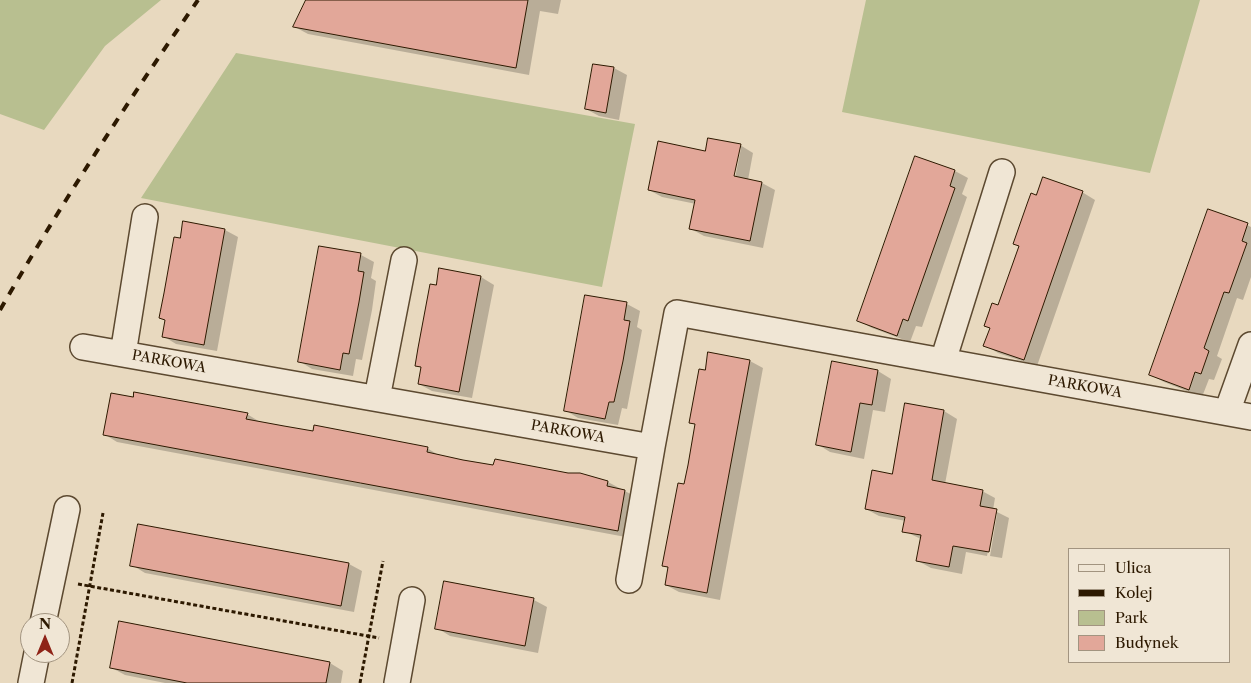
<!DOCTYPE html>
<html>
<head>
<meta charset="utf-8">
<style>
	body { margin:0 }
	#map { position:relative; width:1251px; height:683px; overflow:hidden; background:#e8d9bf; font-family:"Libre Caslon Text",serif }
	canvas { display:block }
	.legend { position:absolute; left:1068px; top:548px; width:162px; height:115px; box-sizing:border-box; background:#f0e6d5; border:1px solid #a29480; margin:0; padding:6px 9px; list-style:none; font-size:15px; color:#2d1900 }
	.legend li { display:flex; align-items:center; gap:10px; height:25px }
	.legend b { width:25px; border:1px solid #a29480 }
	.north { position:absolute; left:20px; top:613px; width:50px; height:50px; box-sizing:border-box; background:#f0e6d5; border:1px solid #a29480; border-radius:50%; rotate:0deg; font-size:14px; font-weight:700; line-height:20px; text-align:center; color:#2d1900 }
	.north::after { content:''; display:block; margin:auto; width:18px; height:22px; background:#8f2418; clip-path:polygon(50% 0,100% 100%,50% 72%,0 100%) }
</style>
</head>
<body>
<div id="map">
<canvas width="1251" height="683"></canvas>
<ul class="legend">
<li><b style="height:6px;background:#f0e6d5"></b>Ulica</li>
<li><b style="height:6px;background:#2d1900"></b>Kolej</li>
<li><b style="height:14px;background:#b8bf90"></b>Park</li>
<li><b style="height:14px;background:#e2a799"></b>Budynek</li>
</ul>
<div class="north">N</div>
</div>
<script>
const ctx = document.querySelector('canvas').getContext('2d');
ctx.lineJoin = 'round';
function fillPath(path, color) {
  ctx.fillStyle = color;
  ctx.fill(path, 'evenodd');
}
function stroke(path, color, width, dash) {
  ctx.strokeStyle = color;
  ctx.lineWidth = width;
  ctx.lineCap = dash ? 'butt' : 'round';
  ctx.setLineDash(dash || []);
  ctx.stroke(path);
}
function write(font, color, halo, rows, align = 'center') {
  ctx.font = font + ' "Libre Caslon Text",serif';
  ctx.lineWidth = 5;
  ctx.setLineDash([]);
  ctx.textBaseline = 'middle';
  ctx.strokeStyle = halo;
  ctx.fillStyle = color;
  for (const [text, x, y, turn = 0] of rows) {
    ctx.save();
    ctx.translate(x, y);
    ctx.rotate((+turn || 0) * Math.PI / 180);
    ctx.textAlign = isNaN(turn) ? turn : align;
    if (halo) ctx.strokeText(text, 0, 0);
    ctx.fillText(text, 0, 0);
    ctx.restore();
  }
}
fillPath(new Path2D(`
	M0,0H161L105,46L44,130L0,114Z
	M866,0H1200L1150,173L842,112Z
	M236,53L635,124L602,287L141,198Z`), '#b8bf90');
fillPath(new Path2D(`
	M307,0H561L558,14L540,11L529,75L308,34L295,27Z
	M614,68L627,75L619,120L599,116L586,109Z
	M740,145L753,153L748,180L762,183L775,190L763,248L704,236L691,229L696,204L662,197L649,190ZM739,148H741L734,183L732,182Z
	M916,157L955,171L968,178L962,194L967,197L922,327L916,326L910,342L872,328L859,321Z
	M1082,192L1095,200L1037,366L998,353L985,345L991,329L985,326L999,306L1037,196Z
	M1247,225L1251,227V277L1243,300L1237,298L1217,356L1222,359L1214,380L1209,379L1202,397L1164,382L1151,375Z
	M225,230L238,237L217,351L176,344L163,336L181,240Z
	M320,248L361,255L374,262L371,278L376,281L372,310L362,360L356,359L353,376L312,369L299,361Z
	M481,277L494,285L472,398L432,391L419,384L422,368L417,365L437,287Z
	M586,297L627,304L640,311L637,327L642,330L627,409L622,408L618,425L578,418L565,410Z
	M750,361L763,368L720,600L679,592L666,585L669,569L664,565L685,485L696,425L691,422L706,372Z
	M833,363L878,371L891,379L885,412L873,410L864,459L830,452L817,444Z
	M944,411L957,419L945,484L982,491L995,498L993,510L1009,518L1002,558L990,556L997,514H995L987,556L966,552L962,574L931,568L918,561L921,539L904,531L906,521L879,516L866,509Z
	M247,414L260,422L314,432L427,448L440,456L494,466L580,474L608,482L638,498L631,538L117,442L104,434Z
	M349,564L362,571L354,612L145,573L132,565Z
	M445,583L534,600L547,607L538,653L450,636L437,628Z
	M120,622L330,663L343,671L341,683H165L125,675L112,668Z`), '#0003');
const building = new Path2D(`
	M306,0H528L516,68L293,27Z
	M593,64L614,67L606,113L585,109Z
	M708,138L741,144L734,176L762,182L750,241L689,229L695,200L648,190L658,141L705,151Z
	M915,156L955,170L950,186L955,188L908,321L903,319L897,336L857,321Z
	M1043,177L1083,191L1024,360L983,346L990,328L984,326L992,303L998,305L1019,246L1013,244L1027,204L1031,193L1036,195Z
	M1208,209L1248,223L1242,241L1247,243L1229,293L1224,292L1204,348L1209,351L1201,374L1195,372L1189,390L1149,375Z
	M183,221L225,229L204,345L162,337L165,320L159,318L164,293L174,237L180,238Z
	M319,246L361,253L358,271L364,272L359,302L349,354L343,353L340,370L298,362Z
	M439,268L481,276L459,392L418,384L421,367L415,366L418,348L430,284L436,285Z
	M585,295L627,302L624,320L630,321L623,361L614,402H609L605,419L564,411Z
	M708,352L750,360L707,593L665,585L668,567L662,566L678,483L684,484L688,465L695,424L689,423L699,369L705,370Z
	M832,361L878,370L872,405L860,403L851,452L816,445Z
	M134,392L248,413L246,419L284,426L313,431L314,425L428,447L427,452L463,460L493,465L495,459L568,473H580L608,481L607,486L625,490L618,531L103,435L111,393L133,397Z
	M905,403L944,410L932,480L983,490L980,506L997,509L989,552L953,546L949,567L916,561L921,535L902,532L905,517L865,509L872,470L892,474Z
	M138,524L349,563L341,606L130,566Z
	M444,581L534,598L525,646L435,629Z
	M119,621L330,662L326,683H187L110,668Z`);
fillPath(building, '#e2a799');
stroke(building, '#2d1900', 1);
const minor = new Path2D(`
	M83,347L652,447L677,313L1251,417
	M123,354L145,217
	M943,361L1002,172
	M377,398L404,260
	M1227,412L1251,345
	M629,580L652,447
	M43,623L67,509
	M31,683L37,653
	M397,683L412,600`);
stroke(minor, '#5c4930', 28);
stroke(new Path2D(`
	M78,584L379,638
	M72,683L103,513
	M360,683L383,561`), '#2d1900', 3, [4, 2.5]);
stroke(minor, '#f0e6d5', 25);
stroke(new Path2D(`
	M0,310C61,204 128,101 198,0`), '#2d1900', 4, [9, 9]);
write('14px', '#2d1900', '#f0e6d5', [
	["PARKOWA",169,362,10],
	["PARKOWA",1085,387,10],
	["PARKOWA",568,432,10]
]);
</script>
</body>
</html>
